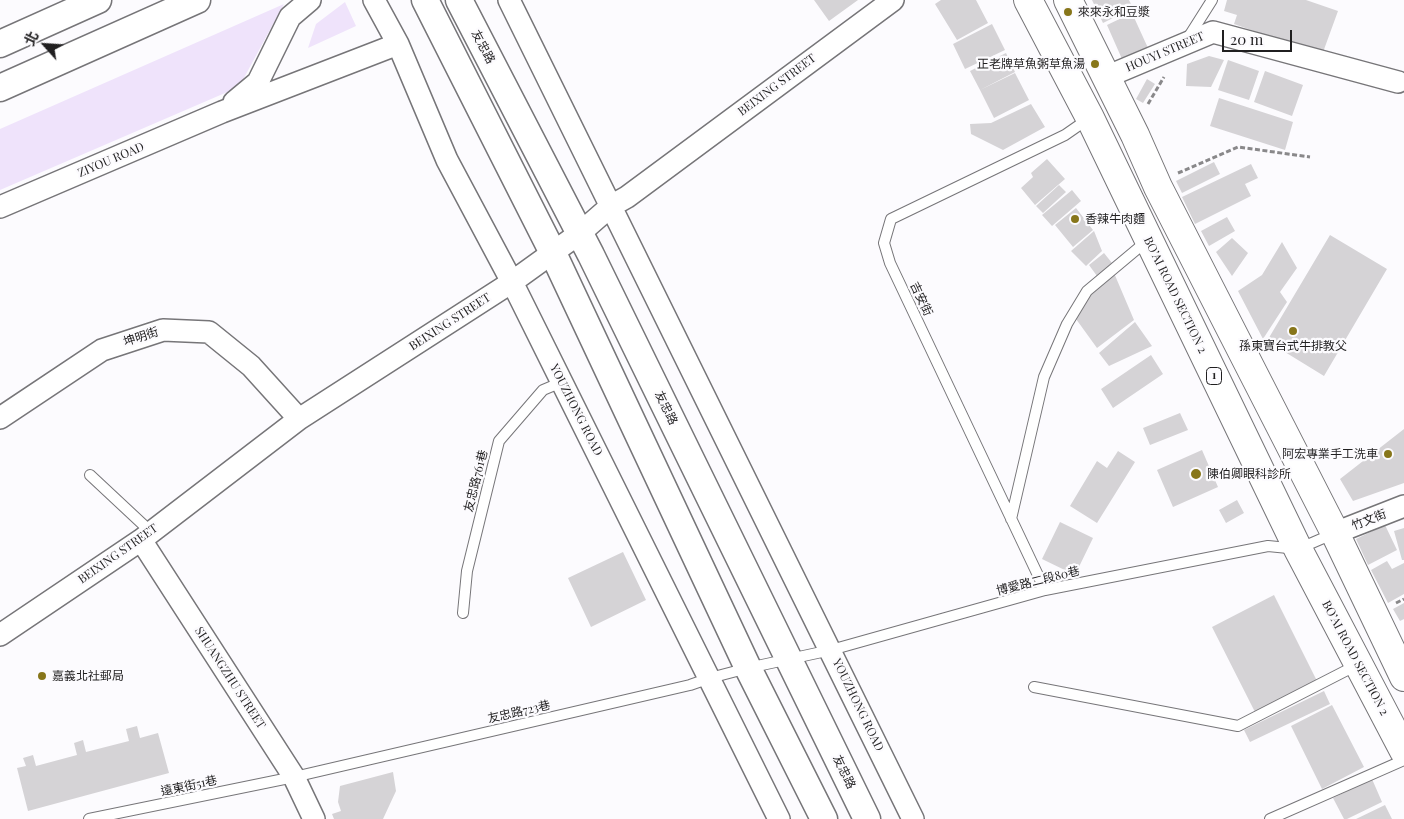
<!DOCTYPE html>
<html>
<head>
<meta charset="utf-8">
<style>
	body { margin:0 }
	#map { position:relative; width:1404px; height:819px; overflow:hidden; background:#fcfbfe; font-family:"Playfair Display","Noto Sans TC",serif }
	canvas { display:block }
	.north { position:absolute; left:20px; top:20px; width:50px; height:50px; -webkit-text-stroke:4px #fcfbfe; paint-order:stroke; rotate:296deg; font-size:14px; font-weight:700; line-height:20px; text-align:center; color:#201f20 }
	.north::after { content:''; display:block; margin:auto; width:18px; height:22px; background:#201f20; clip-path:polygon(50% 0,100% 100%,50% 72%,0 100%) }
	.scale { position:absolute; left:1222px; top:30px; width:70px; height:22px; box-sizing:border-box; border:2px solid #201f20; border-top:0; padding-left:6px; font-size:15px; line-height:18px; white-space:nowrap; color:#201f20; -webkit-text-stroke:4px #fcfbfe; paint-order:stroke }
</style>
</head>
<body>
<div id="map">
<canvas width="1404" height="819"></canvas>
<div class="north">北</div>
<div class="scale">20 m</div>
</div>
<script>
const ctx = document.querySelector('canvas').getContext('2d');
ctx.lineJoin = 'round';
function fillPath(path, color) {
  ctx.fillStyle = color;
  ctx.fill(path, 'evenodd');
}
function stroke(path, color, width, dash) {
  ctx.strokeStyle = color;
  ctx.lineWidth = width;
  ctx.lineCap = dash ? 'butt' : 'round';
  ctx.setLineDash(dash || []);
  ctx.stroke(path);
}
function write(font, color, halo, rows, align = 'center') {
  ctx.font = font + ' "Playfair Display","Noto Sans TC",serif';
  ctx.lineWidth = 4.5;
  ctx.setLineDash([]);
  ctx.textBaseline = 'middle';
  ctx.strokeStyle = halo;
  ctx.fillStyle = color;
  for (const [text, x, y, turn = 0] of rows) {
    ctx.save();
    ctx.translate(x, y);
    ctx.rotate((+turn || 0) * Math.PI / 180);
    ctx.textAlign = isNaN(turn) ? turn : align;
    if (halo) ctx.strokeText(text, 0, 0);
    ctx.fillText(text, 0, 0);
    ctx.restore();
  }
}
fillPath(new Path2D(`
	M345,2L356,26L308,48L316,24Z
	M284,4L239,87L0,190V129Z`), '#efe3fb');
fillPath(new Path2D(`
	M814,0H858L829,21Z
	M941,0H976L988,23L957,40L935,4Z
	M1092,0H1129L1133,8L1103,23Z
	M1227,0H1306L1338,11L1322,55L1234,24L1237,15L1224,11Z
	M1132,13L1148,48L1122,59L1107,25Z
	M992,24L1005,50L965,69L953,44Z
	M1006,53L1015,72L980,90L970,71Z
	M1209,56L1224,60L1211,87L1186,86L1187,64Z
	M1228,60L1259,71L1249,100L1218,90Z
	M1265,71L1303,85L1292,116L1254,102Z
	M1015,73L1029,100L994,118L980,90Z
	M1147,79L1155,84L1143,103L1136,99Z
	M1219,98L1293,122L1285,150L1210,126Z
	M1031,104L1045,127L1003,150L971,134L970,124L991,123Z
	M1047,159L1065,179L1035,205L1021,188L1033,177L1031,173Z
	M1214,162L1220,174L1182,193L1176,181Z
	M1251,164L1258,178L1245,184L1251,196L1195,224L1182,197Z
	M1059,185L1066,192L1043,213L1036,206Z
	M1072,190L1081,201L1052,226L1042,215Z
	M1076,208L1093,230L1073,247L1055,225Z
	M1227,217L1235,231L1209,246L1201,231Z
	M1094,231L1102,251L1086,266L1071,251Z
	M1330,235L1387,269L1324,376L1267,341Z
	M1232,238L1248,253L1232,276L1216,252Z
	M1282,242L1297,268L1280,292L1287,302L1263,339L1238,291L1262,275Z
	M1104,253L1112,263L1097,276L1089,265Z
	M1114,273L1134,320L1097,348L1076,319L1094,289Z
	M1135,322L1152,346L1109,366L1099,353Z
	M1151,355L1163,374L1113,408L1101,389Z
	M1180,413L1188,430L1150,445L1143,428Z
	M1404,429V483L1353,501L1340,479Z
	M1202,450L1218,487L1173,507L1157,470Z
	M1118,451L1135,462L1097,523L1070,506L1097,461L1107,468Z
	M1237,500L1244,513L1226,523L1219,510Z
	M1060,522L1093,538L1075,575L1042,559Z
	M1385,525L1397,550L1368,565L1356,539Z
	M1404,528V560H1402L1394,531Z
	M623,552L646,600L591,627L568,578Z
	M1387,561L1392,569L1404,563V594L1388,603L1371,570Z
	M1274,595L1318,683L1256,714L1212,627Z
	M1404,603V619L1400,621L1393,609Z
	M1324,691L1330,704L1250,742L1244,730Z
	M1332,705L1364,767L1322,789L1291,726Z
	M137,726L140,738L158,733L169,773L28,811L17,768L26,766L23,758L33,755L36,766L77,755L74,743L83,740L86,752L129,741L126,729Z
	M393,772L396,791L383,819H334L332,814L341,811L338,802L340,786Z
	M1372,779L1382,802L1347,819H1344L1333,798Z
	M1385,805L1392,819H1356Z`), '#d5d3d6');
const service = new Path2D(`
	M1188,38L1212,0
	M90,475L151,532
	M1011,519L1044,377L1067,324L1087,291L1148,240
	M1045,590L890,263L884,243L891,219L1065,135L1088,119
	M463,613L467,571L499,441L543,390L562,382
	M1034,687L1238,726L1357,665
	M89,819L294,777L690,685L710,678L748,668L831,650L1045,590L1268,546L1298,549L1335,533
	M1270,819L1404,760`);
const minor = new Path2D(`
	M374,0L398,44L447,160L512,282L779,819
	M509,0L913,819
	M1106,77L1213,32L1398,82
	M234,102L258,82L290,17L310,0
	M0,207L222,112L398,44
	M0,418L102,350L163,330L209,332L251,366L299,419
	M1335,533L1404,506
	M141,540L294,777L314,819
	M0,635L141,540L299,419L512,282L580,233L611,206L627,197L893,0`);
const tertiary = new Path2D(`
	M425,0L553,253L748,668L824,819
	M459,0L591,255L867,819
	M0,44L98,0
	M0,88L197,0`);
const primary = new Path2D(`
	M1028,0L1090,118L1298,549L1404,751
	M1068,0L1135,135L1158,187L1335,533L1404,677`);
stroke(service, '#767578', 12);
stroke(minor, '#767578', 24);
stroke(tertiary, '#767578', 29);
stroke(primary, '#767578', 30);
stroke(new Path2D(`
	M1148,104L1164,77
	M1178,173L1238,147L1310,157
	M1396,603L1404,599`), '#89888a', 3, [5, 2.5]);
stroke(service, '#fff', 10);
stroke(minor, '#fff', 21);
stroke(tertiary, '#fff', 26);
stroke(primary, '#fff', 28);
for (const [x, y, r, color] of [
	[1068,12,5,"#87761a"],
	[1095,64,5,"#87761a"],
	[1075,219,5,"#87761a"],
	[1293,331,5,"#87761a"],
	[1388,454,5,"#87761a"],
	[1196,474,6,"#87761a"],
	[42,676,5,"#87761a"]
]) {
  const dot = new Path2D();
  dot.arc(x, y, r, 0, 2 * Math.PI);
  ctx.fillStyle = color;
  ctx.fill(dot);
  stroke(dot, '#fcfbfe', 2);
}
for (const [x, y, w] of [
	[1214,376,15]
]) {
  const box = new Path2D();
  box.roundRect(x - w / 2, y - 8.5, w, 17, 4);
  ctx.fillStyle = '#fcfbfe';
  ctx.fill(box);
  stroke(box, '#201f20', 1);
}
write('bold 11px', '#201f20', null, [
	["1",1214,376]
]);
write('12px', '#201f20', '#fcfbfe', [
	["來來永和豆漿",1078,12],
	["正老牌草魚粥草魚湯",1085,64,"right"],
	["香辣牛肉麵",1085,219],
	["孫東寶台式牛排教父",1293,346,"center"],
	["阿宏專業手工洗車",1378,454,"right"],
	["陳伯卿眼科診所",1207,474],
	["嘉義北社郵局",52,676]
], 'left');
write('12px', '#201f20', '#fcfbfe', [
	["友忠路",483,47,62],
	["HOUYI STREET",1165,52,-23],
	["BEIXING STREET",777,85,-37],
	["ZIYOU ROAD",111,160,-23],
	["BO’AI ROAD SECTION 2",1175,295,64],
	["吉安街",921,299,65],
	["BEIXING STREET",450,322,-33],
	["坤明街",141,337,-18],
	["友忠路",666,408,64],
	["YOUZHONG ROAD",576,410,63],
	["友忠路761巷",476,481,-76],
	["竹文街",1369,520,-21],
	["BEIXING STREET",118,554,-35],
	["博愛路二段80巷",1038,581,-14],
	["BO’AI ROAD SECTION 2",1355,658,62],
	["SHUANGZHU STREET",230,678,57],
	["YOUZHONG ROAD",858,705,64],
	["友忠路723巷",519,712,-13],
	["友忠路",844,772,64],
	["遠東街51巷",189,786,-12]
]);
</script>
</body>
</html>
